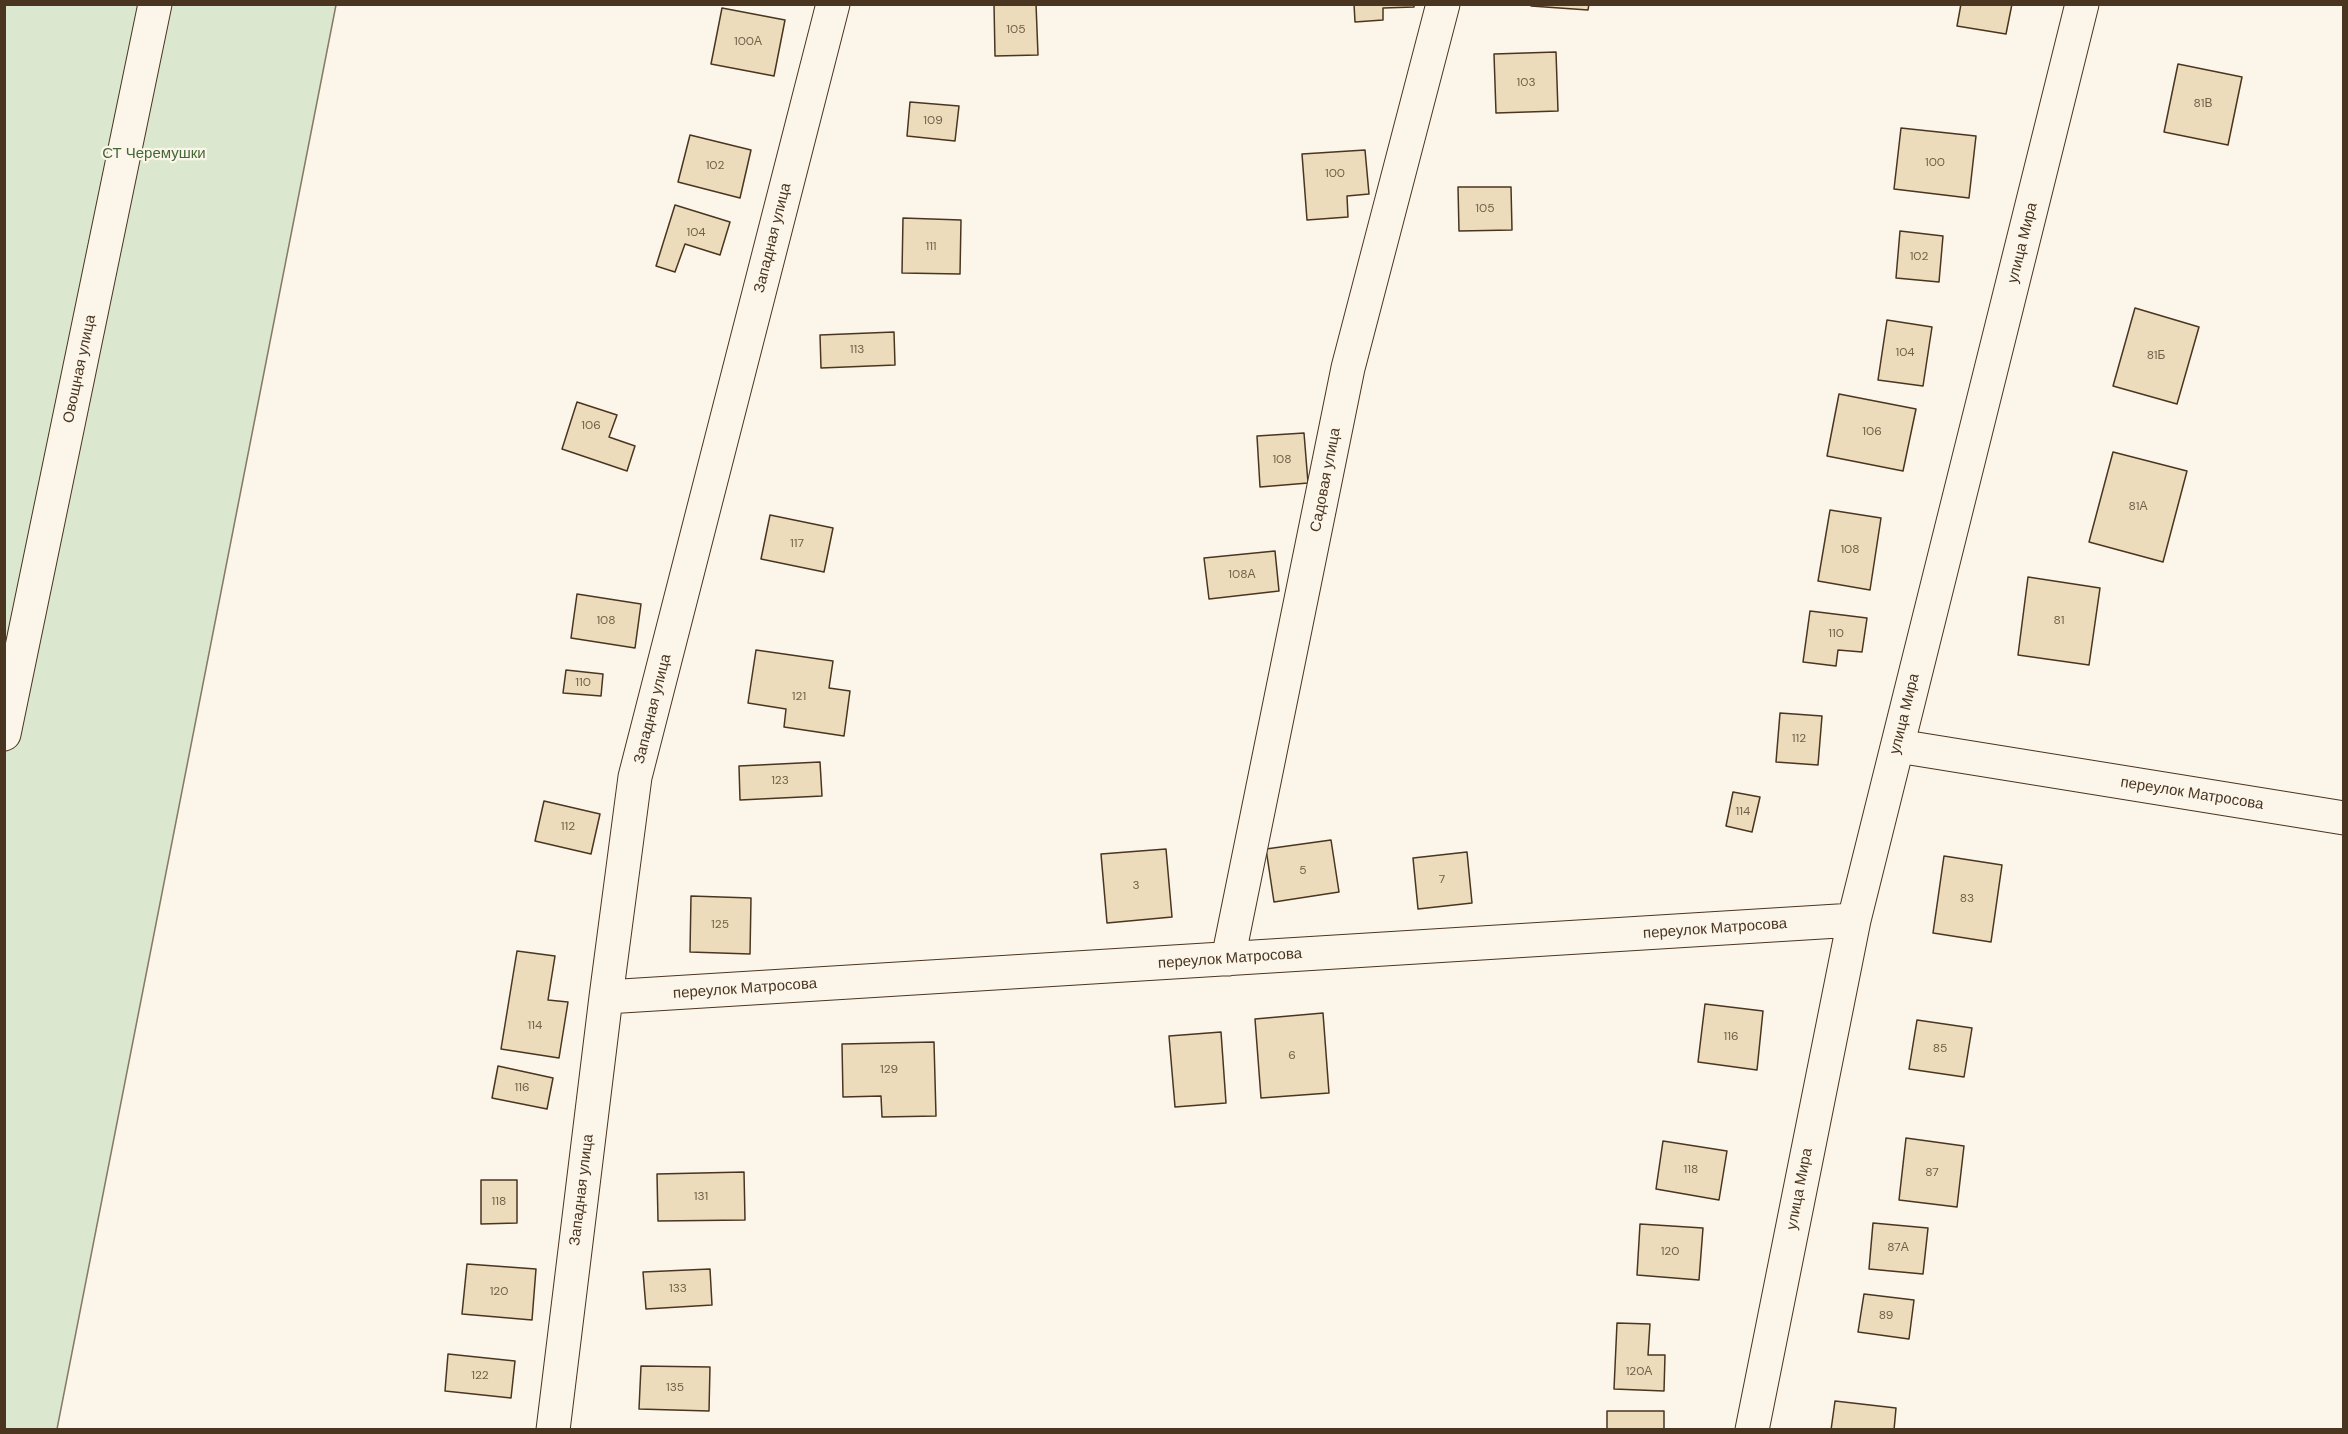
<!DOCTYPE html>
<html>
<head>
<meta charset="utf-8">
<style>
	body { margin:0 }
	#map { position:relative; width:2348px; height:1434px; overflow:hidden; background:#fbf6e9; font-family:"DM Sans",sans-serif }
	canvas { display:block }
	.frame { position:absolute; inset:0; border:6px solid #4a3520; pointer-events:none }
</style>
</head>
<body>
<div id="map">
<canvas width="2348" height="1434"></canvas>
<div class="frame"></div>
</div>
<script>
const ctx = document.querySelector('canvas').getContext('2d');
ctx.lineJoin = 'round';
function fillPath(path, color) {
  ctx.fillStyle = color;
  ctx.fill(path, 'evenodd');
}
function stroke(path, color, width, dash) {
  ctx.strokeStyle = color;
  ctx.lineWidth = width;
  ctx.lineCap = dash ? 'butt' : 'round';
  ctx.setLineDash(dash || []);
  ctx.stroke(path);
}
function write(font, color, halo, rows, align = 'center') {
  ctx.font = font + ' "DM Sans",sans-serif';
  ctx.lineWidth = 4.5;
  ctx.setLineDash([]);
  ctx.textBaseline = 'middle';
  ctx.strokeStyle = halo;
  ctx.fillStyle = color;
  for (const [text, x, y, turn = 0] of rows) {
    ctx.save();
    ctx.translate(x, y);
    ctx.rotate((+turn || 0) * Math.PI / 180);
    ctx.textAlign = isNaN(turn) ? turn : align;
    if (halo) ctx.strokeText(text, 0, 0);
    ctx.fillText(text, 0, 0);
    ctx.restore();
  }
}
const green = new Path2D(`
	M5,5H336L57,1429L5,1430Z`);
fillPath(green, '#dce7d0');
stroke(green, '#887966', 1.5);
const building = new Path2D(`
	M994,4H1036L1038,55L995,56Z
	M1354,4H1414V7L1383,8V20L1355,22Z
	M1531,4H1589L1588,10L1531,6Z
	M1961,4H2012L2006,34L1957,26Z
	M722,8L785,20L774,76L711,64Z
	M1556,52L1558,111L1496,113L1494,54Z
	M2178,64L2242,77L2228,145L2164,132Z
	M910,102L959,106L955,141L907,136Z
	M1901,128L1976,136L1969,198L1894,189Z
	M690,135L751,150L740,198L678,182Z
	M1365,150L1369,194L1347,196L1348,217L1307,220L1302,154Z
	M1458,187H1511L1512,230L1459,231Z
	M675,205L730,222L720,255L685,244L675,272L656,266Z
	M903,218L961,220L960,274L902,273Z
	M1900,231L1943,236L1939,282L1896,278Z
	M2135,308L2199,327L2177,404L2113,386Z
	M1887,320L1932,327L1923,386L1878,380Z
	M894,332L895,365L821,368L820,335Z
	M1839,394L1916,409L1903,471L1827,456Z
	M577,402L617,415L609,437L635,446L627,471L562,449Z
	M1304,433L1308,483L1260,487L1257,436Z
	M2113,452L2187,471L2163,562L2089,542Z
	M1830,510L1881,518L1870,590L1818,581Z
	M770,515L833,528L824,572L761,559Z
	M1275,551L1279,591L1209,599L1204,558Z
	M2028,577L2100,588L2089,665L2018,655Z
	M577,594L641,604L635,648L571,638Z
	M1810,611L1867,618L1862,652L1838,650L1836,666L1803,662Z
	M756,650L833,661L829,688L850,691L844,736L784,727L786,709L748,703Z
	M566,670L603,674L601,696L563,693Z
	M1780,713L1822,716L1818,765L1776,762Z
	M820,762L822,796L740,800L739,766Z
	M1733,792L1760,797L1752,832L1726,826Z
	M544,801L600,814L591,854L535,841Z
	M1331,840L1339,892L1274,902L1266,849Z
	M1166,849L1172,917L1107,923L1101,854Z
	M1467,852L1472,903L1418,909L1413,858Z
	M1944,856L2002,865L1991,942L1933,933Z
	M691,896L751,898L750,954L690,952Z
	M517,951L555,956L548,1000L568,1002L559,1058L501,1049Z
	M1705,1004L1763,1011L1757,1070L1698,1062Z
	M1323,1013L1329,1093L1261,1098L1255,1019Z
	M1917,1020L1972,1028L1964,1077L1909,1069Z
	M1221,1032L1226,1103L1175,1107L1169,1036Z
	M934,1042L936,1116L882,1117L881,1096L843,1097L842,1044Z
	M498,1066L553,1078L547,1109L492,1098Z
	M1906,1138L1964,1146L1957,1207L1899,1200Z
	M1663,1141L1727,1151L1719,1200L1656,1189Z
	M744,1172L745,1220L658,1221L657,1174Z
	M481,1180H517V1223L481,1224Z
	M1873,1223L1928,1228L1923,1274L1869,1269Z
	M1640,1224L1703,1228L1699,1280L1637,1275Z
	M467,1264L536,1269L532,1320L462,1314Z
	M710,1269L712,1305L646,1309L643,1272Z
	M1864,1294L1914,1300L1909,1339L1858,1332Z
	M1617,1323L1650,1324L1648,1355H1665L1664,1391L1614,1389Z
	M448,1354L515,1361L511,1398L445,1391Z
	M641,1366L710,1367L709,1411L639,1409Z
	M1835,1401L1896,1408L1894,1430H1831Z
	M1607,1411H1664V1430H1607Z`);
fillPath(building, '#ecdcbc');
stroke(building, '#4a3520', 1.5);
const minor = new Path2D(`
	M4,734L155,4
	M1898,746L2344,818
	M1228,959L1348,368L1443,4
	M606,997L1854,920
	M553,1430L606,997L635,777L833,4
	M1752,1430L1854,920L2082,4`);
stroke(minor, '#4a3520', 35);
stroke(minor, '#fbf6e9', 33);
write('12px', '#725f47', null, [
	["105",1016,30],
	["100А",748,42],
	["103",1526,83],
	["81В",2203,104],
	["109",933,121],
	["100",1935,163],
	["102",715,166],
	["100",1335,174],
	["105",1485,209],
	["104",696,233],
	["111",931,247],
	["102",1919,257],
	["113",857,350],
	["104",1905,353],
	["81Б",2156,356],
	["106",591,426],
	["106",1872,432],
	["108",1282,460],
	["81А",2138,507],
	["117",797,544],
	["108",1850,550],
	["108А",1242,575],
	["108",606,621],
	["81",2059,621],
	["110",1836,634],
	["110",583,683],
	["121",799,697],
	["112",1799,739],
	["123",780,781],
	["114",1743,812],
	["112",568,827],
	["5",1303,871],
	["7",1442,880],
	["3",1136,886],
	["83",1967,899],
	["125",720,925],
	["114",535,1026],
	["116",1731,1037],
	["85",1940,1049],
	["6",1292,1056],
	["129",889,1070],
	["116",522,1088],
	["118",1691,1170],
	["87",1932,1173],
	["131",701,1197],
	["118",499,1202],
	["87А",1898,1248],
	["120",1670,1252],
	["133",678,1289],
	["120",499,1292],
	["89",1886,1316],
	["120А",1639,1372],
	["122",480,1376],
	["135",675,1388]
]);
write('15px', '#436837', '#fbf6e9', [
	["СТ Черемушки",154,154]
]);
write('15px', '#4a3520', '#fbf6e9', [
	["Западная улица",773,238,-76],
	["улица Мира",2023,243,-76],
	["Овощная улица",80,369,-78],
	["Садовая улица",1326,480,-79],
	["Западная улица",653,709,-76],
	["улица Мира",1905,714,-76],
	["переулок Матросова",2192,794,9],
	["переулок Матросова",1715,929,-4],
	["переулок Матросова",1230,959,-4],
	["переулок Матросова",745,989,-4],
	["улица Мира",1800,1189,-79],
	["Западная улица",582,1190,-83]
]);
</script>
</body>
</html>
